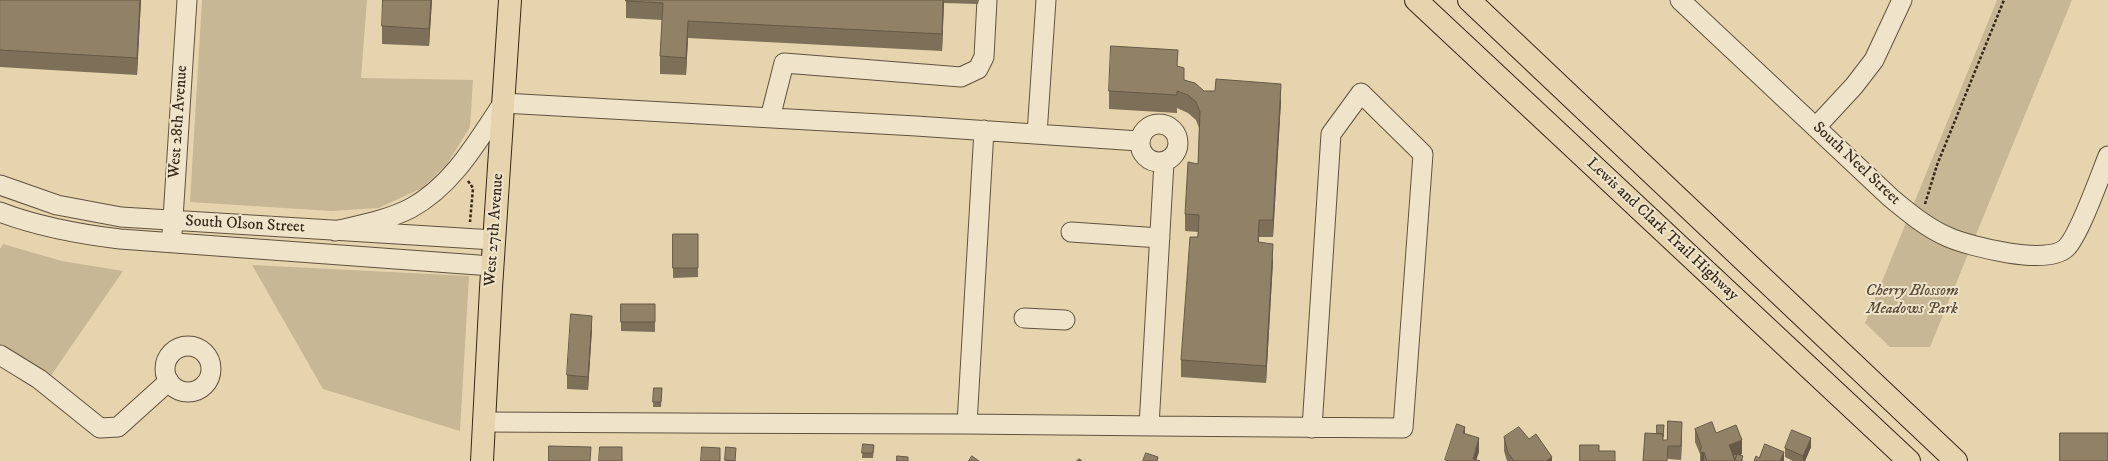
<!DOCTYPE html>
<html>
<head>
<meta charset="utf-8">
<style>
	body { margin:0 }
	canvas { display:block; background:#e6d4ae }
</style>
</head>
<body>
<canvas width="2108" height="461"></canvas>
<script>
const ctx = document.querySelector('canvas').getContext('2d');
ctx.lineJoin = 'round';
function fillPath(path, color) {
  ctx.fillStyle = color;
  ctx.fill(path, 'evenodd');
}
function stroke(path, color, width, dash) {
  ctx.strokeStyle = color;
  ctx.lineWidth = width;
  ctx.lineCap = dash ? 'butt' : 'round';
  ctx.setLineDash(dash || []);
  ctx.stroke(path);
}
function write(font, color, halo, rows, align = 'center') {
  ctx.font = font + ' "IM FELL DW Pica",serif';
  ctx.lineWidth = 4;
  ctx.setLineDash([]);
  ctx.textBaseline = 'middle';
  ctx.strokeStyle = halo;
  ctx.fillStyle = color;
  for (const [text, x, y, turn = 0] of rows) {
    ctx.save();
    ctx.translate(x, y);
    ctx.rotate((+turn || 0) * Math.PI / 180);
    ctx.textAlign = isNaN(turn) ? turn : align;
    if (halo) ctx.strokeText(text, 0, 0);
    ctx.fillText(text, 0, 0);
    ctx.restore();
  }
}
fillPath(new Path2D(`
	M202,0H367L361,78L473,80L470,127L447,164L422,188L379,208L331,211L190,202Z
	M1997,0H2072L1930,347H1890L1865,323Z
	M3,244L62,261L123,271L50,377L0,345V249Z
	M252,265L469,276L460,431L323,389Z`), '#c8b795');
const minor = new Path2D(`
	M1680,0L1891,198C1909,213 1927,228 1948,237C1971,247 2047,266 2066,248C2079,236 2100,176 2108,156
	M770,118L784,63L961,77L978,69L984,57L987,0
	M1140 143a19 19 0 1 1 38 0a19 19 0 1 1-38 0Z
	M1816,127L1854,86L1874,60L1902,0
	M1037,134L1046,0
	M0,185L57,205L121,217L494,240
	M0,212C39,227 79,234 120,239L492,266
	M335,231C360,225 388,220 411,208C453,185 477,142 503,103L916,126L1139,141
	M1071,232L1160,238
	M172,234L187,0
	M1024,318L1065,320
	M165 369a23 23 0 1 1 46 0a23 23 0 1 1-46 0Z
	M0,355L39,379L100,428L118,427L169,381
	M483,422C643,424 804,423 964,424C1110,425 1257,428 1403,428L1423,154L1361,93L1331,134L1312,428
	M967,424L984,130
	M1149,426L1164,162`);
const major = new Path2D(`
	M482,461L491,288L510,0`);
const highway = new Path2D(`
	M1416,0L1909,461
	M1469,0L1956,461`);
stroke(minor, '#61523e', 21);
stroke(major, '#352719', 24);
stroke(highway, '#352719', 24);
stroke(new Path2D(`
	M468,181L473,188L470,222
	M1925,204L1937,165L2004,0`), '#352719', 2.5, [3, 2]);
stroke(minor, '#efe3ca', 19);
stroke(major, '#e6d4ae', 22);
stroke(highway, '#e6d4ae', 22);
fillPath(new Path2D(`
	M0,0H141L137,75L0,67Z
	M432,0L429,46L382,44V26Z
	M626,0H979L978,4L944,3L942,51L688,38L686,75L660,74V56L662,20L626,18Z
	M1178,67L1184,80L1204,91L1281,101L1273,237H1259V242L1273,261L1266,383L1181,377V360L1198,232L1185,231V214L1198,164L1199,128L1196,120L1188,113L1177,108V113L1109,109V91Z
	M673,234H698V277L673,278Z
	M621,304H655V332L621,331Z
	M592,329L588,390L567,389V375Z
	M654,388H662L661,407H653Z
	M1695,429L1716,433L1742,454H1741L1743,461H1700V454L1695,442Z
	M1657,433L1663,440H1667L1682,436L1681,460L1668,459Z
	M1504,437L1529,439L1552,461H1507L1504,451Z
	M863,444L874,445L873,458H862Z
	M726,447L736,461H725Z
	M1811,447L1805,461H1793L1785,457V448Z`), '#7d6f58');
fillPath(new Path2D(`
	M140,0H141L137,75V58Z
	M431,0H432L429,46V29Z
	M943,0H944L942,51V34Z
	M688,21V38L686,75V58Z
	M1281,84V101L1273,237V220Z
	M1259,220V237L1258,259V242Z
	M1273,244V261L1266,383V366Z
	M592,316V329L588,390V377Z
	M1682,422V436L1681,460V446Z
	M1465,427V440L1463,433Z
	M1479,438V452L1476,461L1473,459Z
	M1811,438V447L1805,461H1803V456Z
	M1742,440V454L1732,457L1729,445Z
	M1704,452V461H1701V453Z
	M1784,452V461H1780Z
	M1552,457V461H1546Z`), '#665a47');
const building = new Path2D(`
	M0,0H140L137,58L0,50Z
	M383,0H431L429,29L382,26Z
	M626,0H943L942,34L688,21L686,58L660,56L663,3L626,1Z
	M1111,46L1178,50L1177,66L1184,68V80L1195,83L1204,91H1215L1216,79L1281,84L1273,220H1259L1258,242L1273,244L1266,366L1181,360L1190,237H1198L1199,215L1185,214L1188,162L1198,164L1200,112L1196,102L1188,95L1177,91V95L1109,91Z
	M673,234H698V268H673Z
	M621,304H655V322H621Z
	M571,314L592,316L588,377L567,375Z
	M654,388H662L661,402H653Z
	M1668,421L1682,422L1681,446H1668L1667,461H1643L1645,433L1663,434V440H1667Z
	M1712,422L1716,433L1736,425L1742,440L1729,445L1735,460L1737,454L1743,456L1741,461H1707L1704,452L1701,453L1700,449L1702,448L1695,429Z
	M1457,424L1465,427L1463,433L1479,438L1473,459L1480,461H1449L1445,460Z
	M1657,425H1664L1663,437V434L1657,433Z
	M1519,427L1529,439L1536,434L1552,457L1546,461H1514L1508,453L1504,437Z
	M1792,430L1811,438L1803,456L1785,448Z
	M2060,433H2108V461H2060Z
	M863,444L874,445L873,453H862Z
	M1765,444L1784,452L1780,461H1754L1756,456L1759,458Z
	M1580,445H1599V451H1615V461H1580Z
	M549,446L591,447L590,461H549Z
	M600,447H622V461H599Z
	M702,447L720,448V461H701Z
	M726,447L736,448L735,461L725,460Z
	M1146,453L1158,457L1157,461H1143Z
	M1737,454L1735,460L1733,456Z
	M897,456L908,457V461H897Z
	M972,456L979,461H969Z
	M1079,459L1082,461H1077Z`);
fillPath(building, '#918166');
stroke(building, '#665a47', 1);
write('16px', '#352719', '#efe3ca', [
	["West 28th Avenue",179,122,-86],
	["South Neel Street",1856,164,43],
	["South Olson Street",245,225,3],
	["West 27th Avenue",495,230,-86],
	["Lewis and Clark Trail Highway",1662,230,43]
]);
write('italic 16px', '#5a4b38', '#efe3ca', [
	["Cherry Blossom",1912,292],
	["Meadows Park",1912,310]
]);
</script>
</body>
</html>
